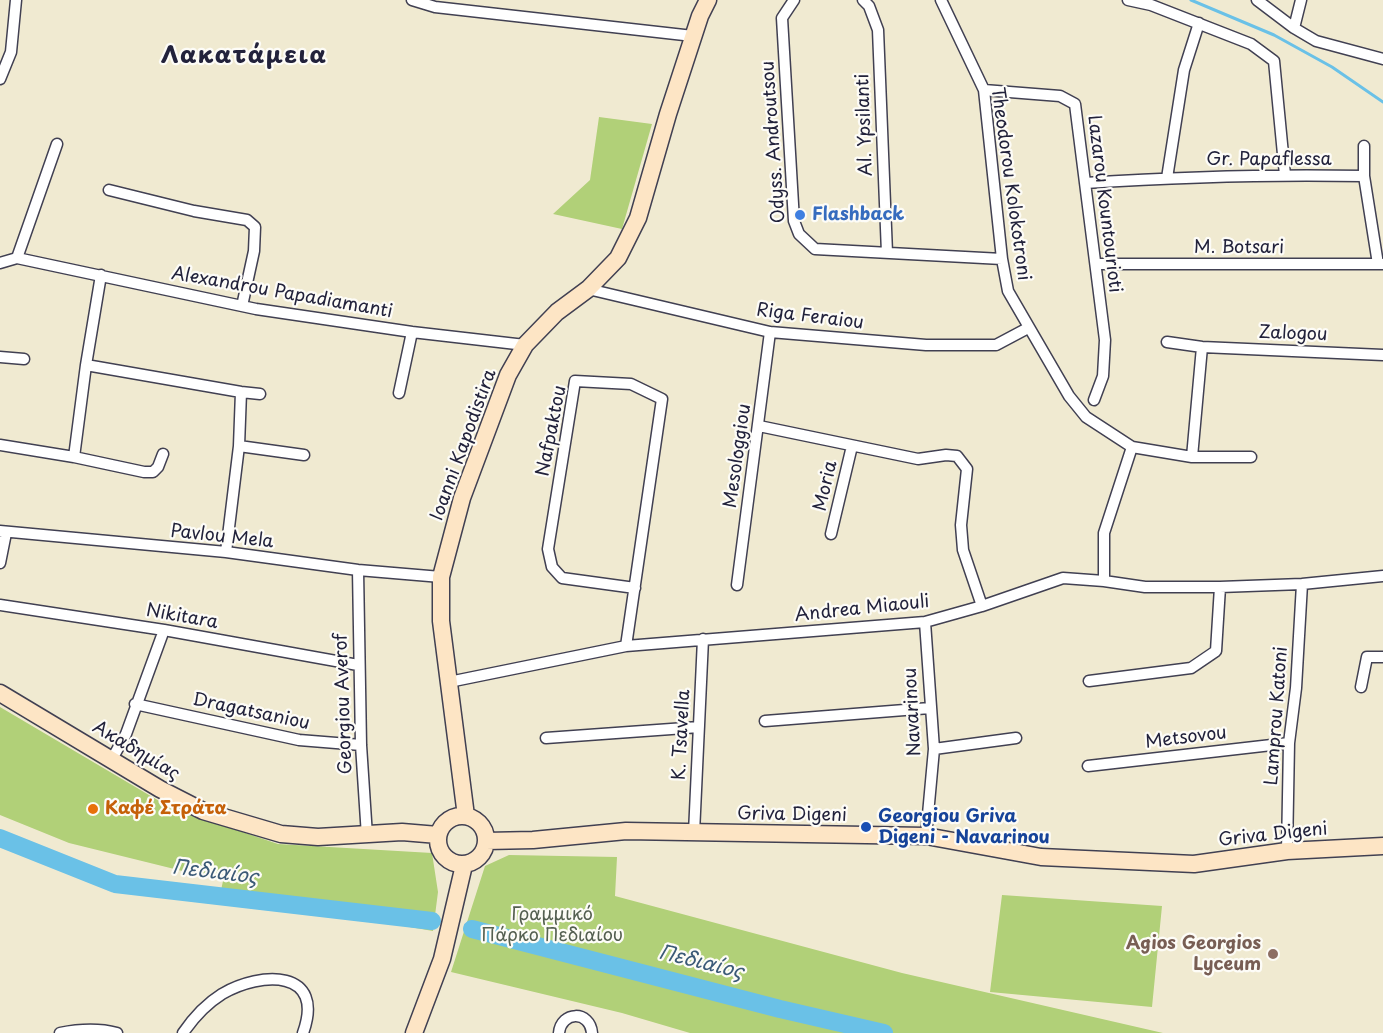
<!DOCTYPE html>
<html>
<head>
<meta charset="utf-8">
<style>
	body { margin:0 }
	canvas { display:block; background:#f0ead1 }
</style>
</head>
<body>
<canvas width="1383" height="1033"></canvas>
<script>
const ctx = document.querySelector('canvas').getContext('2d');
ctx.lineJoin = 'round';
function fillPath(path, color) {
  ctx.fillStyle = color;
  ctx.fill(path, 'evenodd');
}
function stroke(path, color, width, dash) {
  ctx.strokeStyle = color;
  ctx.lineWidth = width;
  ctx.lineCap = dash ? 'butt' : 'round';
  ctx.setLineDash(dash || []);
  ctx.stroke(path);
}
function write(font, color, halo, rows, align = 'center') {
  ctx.font = font + ' "Playpen Sans",sans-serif';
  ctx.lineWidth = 4.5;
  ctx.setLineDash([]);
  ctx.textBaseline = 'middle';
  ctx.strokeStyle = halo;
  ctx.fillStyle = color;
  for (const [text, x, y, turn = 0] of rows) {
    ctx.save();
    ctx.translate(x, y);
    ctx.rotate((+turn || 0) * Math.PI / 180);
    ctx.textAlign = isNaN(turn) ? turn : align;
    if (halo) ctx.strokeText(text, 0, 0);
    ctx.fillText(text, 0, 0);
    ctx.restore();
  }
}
fillPath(new Path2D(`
	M599,117L652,124L622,229L553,214L590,180Z
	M0,707L171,808L278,844L432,853L438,892L433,931L220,895L223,881L69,843L0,815Z
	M509,855L617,857L615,896L902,973L1163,1033H690L622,1013L451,972L485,866Z
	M1002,895L1162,906L1152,1007L990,992Z`), '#b1d078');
stroke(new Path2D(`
	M1191,0L1274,35L1332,67L1383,102`), '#6ac1e7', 3);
stroke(new Path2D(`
	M0,838L115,884L432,921
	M472,929L780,1009L884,1033`), '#6ac1e7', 18);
const street = new Path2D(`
	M412,0L435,7L693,36
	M794,0L782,18L794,221L799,234L815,249L1002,259
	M863,0L869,6L878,30L887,253
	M941,0L984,90L1002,259L1008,291L1069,396L1086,417L1132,447L1192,457H1251
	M1128,0L1151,5L1251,44L1274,61L1285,175
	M1257,0L1294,28L1316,41L1383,59
	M1294,28L1301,0
	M0,79L11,52L16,0
	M984,90L1060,96L1075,104L1105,340L1103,376L1094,400
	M1364,146V176
	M1167,178L1184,70L1199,23
	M1085,183C1178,177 1271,174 1364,176L1378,264
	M109,190L194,211L247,220L255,227L254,251L242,306
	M17,258L57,144
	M0,263L17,258L256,309L412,332L525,345
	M1096,264H1383
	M588,289L770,332L926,345H996L1028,328
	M1167,342L1202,347L1383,355
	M0,357L24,359
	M86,365L101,275
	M399,393L412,332
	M759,426L918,459L946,455L957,456L967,469L961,525L963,550L982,606
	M0,445L74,457L144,472H153L158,467L163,454
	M239,446L304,455
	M74,457L86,365L241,392L260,394
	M1192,457L1202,347
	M0,531L226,552L358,570L441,577
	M831,534L852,446
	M226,552L239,446L241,392
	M0,563L6,533
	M358,570L361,745L367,836
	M1104,581V533L1132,447
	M737,585L770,332
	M0,605L164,630L358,665
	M925,622L934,749L926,836
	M626,646C638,564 650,481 662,399L631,384L575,381L548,549L552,567L562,578L635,588
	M1089,681L1191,668L1216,651L1220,587
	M449,682L626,646L925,622L982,606L1063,578L1104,581L1145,587H1220L1302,584L1383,576
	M1361,687L1367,657H1383
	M135,704L299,740L361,745
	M765,721L930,708
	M546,738L699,727
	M934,749L1016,738
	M112,759L126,734L164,630
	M1088,766L1289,743
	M694,833L703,639
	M1287,851L1289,743L1296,688L1302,584
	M60,1033C80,1029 98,1028 117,1033
	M183,1033C194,1017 206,1004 222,994C261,971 326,969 303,1033
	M559,1033C561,1011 590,1010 592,1033`);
const secondary = new Path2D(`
	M0,693L160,789L203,811L281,834L318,837L402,832L438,835
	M438 840a24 24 0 1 1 48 0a24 24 0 1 1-48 0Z
	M466,816L441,621V577L462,498L508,375L525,345L557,312L588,289L618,258L638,218L668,114L700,16L708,0
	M486,841L533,840L626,831L926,836L1041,857L1194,864L1287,851L1383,846
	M414,1033L442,959L464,865`);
stroke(street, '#414052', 13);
stroke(secondary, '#414052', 19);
stroke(street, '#fff', 10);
stroke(secondary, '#fde5c5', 16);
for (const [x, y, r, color] of [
	[800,215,6,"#3f7fe0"],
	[93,809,6,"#e8710a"],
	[866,827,6,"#1a4fb4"],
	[1273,954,6,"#8d6e63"]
]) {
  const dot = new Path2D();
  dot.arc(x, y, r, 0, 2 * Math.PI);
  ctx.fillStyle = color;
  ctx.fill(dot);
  stroke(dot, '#fdfcf7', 2);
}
write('18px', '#22223b', '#fdfcf7', [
	["Al. Ypsilanti",865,125,-92],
	["Odyss. Androutsou",774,142,-94],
	["Gr. Papaflessa",1269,160],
	["Theodorou Kolokotroni",1010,184,82],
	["Lazarou Kountourioti",1104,204,83],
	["M. Botsari",1239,248],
	["Alexandrou Papadiamanti",282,293,10],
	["Riga Feraiou",810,317,7],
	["Zalogou",1293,334,2],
	["Nafpaktou",552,431,-79],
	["Ioanni Kapodistira",464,445,-70],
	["Mesologgiou",738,456,-82],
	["Moria",826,486,-77],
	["Pavlou Mela",222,537,6],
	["Andrea Miaouli",862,609,-6],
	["Nikitara",182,617,10],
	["Georgiou Averof",344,704,-92],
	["Dragatsaniou",251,712,12],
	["Navarinou",913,712,-93],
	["Lamprou Katoni",1277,716,-86],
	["K. Tsavella",682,735,-87],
	["Metsovou",1186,738,-7],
	["Ακαδημίας",136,751,31],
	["Griva Digeni",792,815,1],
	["Griva Digeni",1273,835,-6]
]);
write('bold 18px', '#366cbe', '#fdfcf7', [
	["Flashback",812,215]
], 'left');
write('bold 18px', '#c56008', '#fdfcf7', [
	["Καφέ Στράτα",105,809]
], 'left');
write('bold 18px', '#164399', '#fdfcf7', [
	["Georgiou Griva",878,817],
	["Digeni - Navarinou",878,838]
], 'left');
write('18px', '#545f50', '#fdfcf7', [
	["Γραμμικό",552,915],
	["Πάρκο Πεδιαίου",552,936]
]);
write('bold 18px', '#785e54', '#fdfcf7', [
	["Agios Georgios",1261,944],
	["Lyceum",1261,965]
], 'right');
write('italic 20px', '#3b5a77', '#fdfcf7', [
	["Πεδιαίος",215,873,7],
	["Πεδιαίος",701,963,14]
]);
ctx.letterSpacing = '1.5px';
write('bold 24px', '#22223b', '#fdfcf7', [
	["Λακατάμεια",244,56]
]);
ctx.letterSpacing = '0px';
</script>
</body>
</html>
